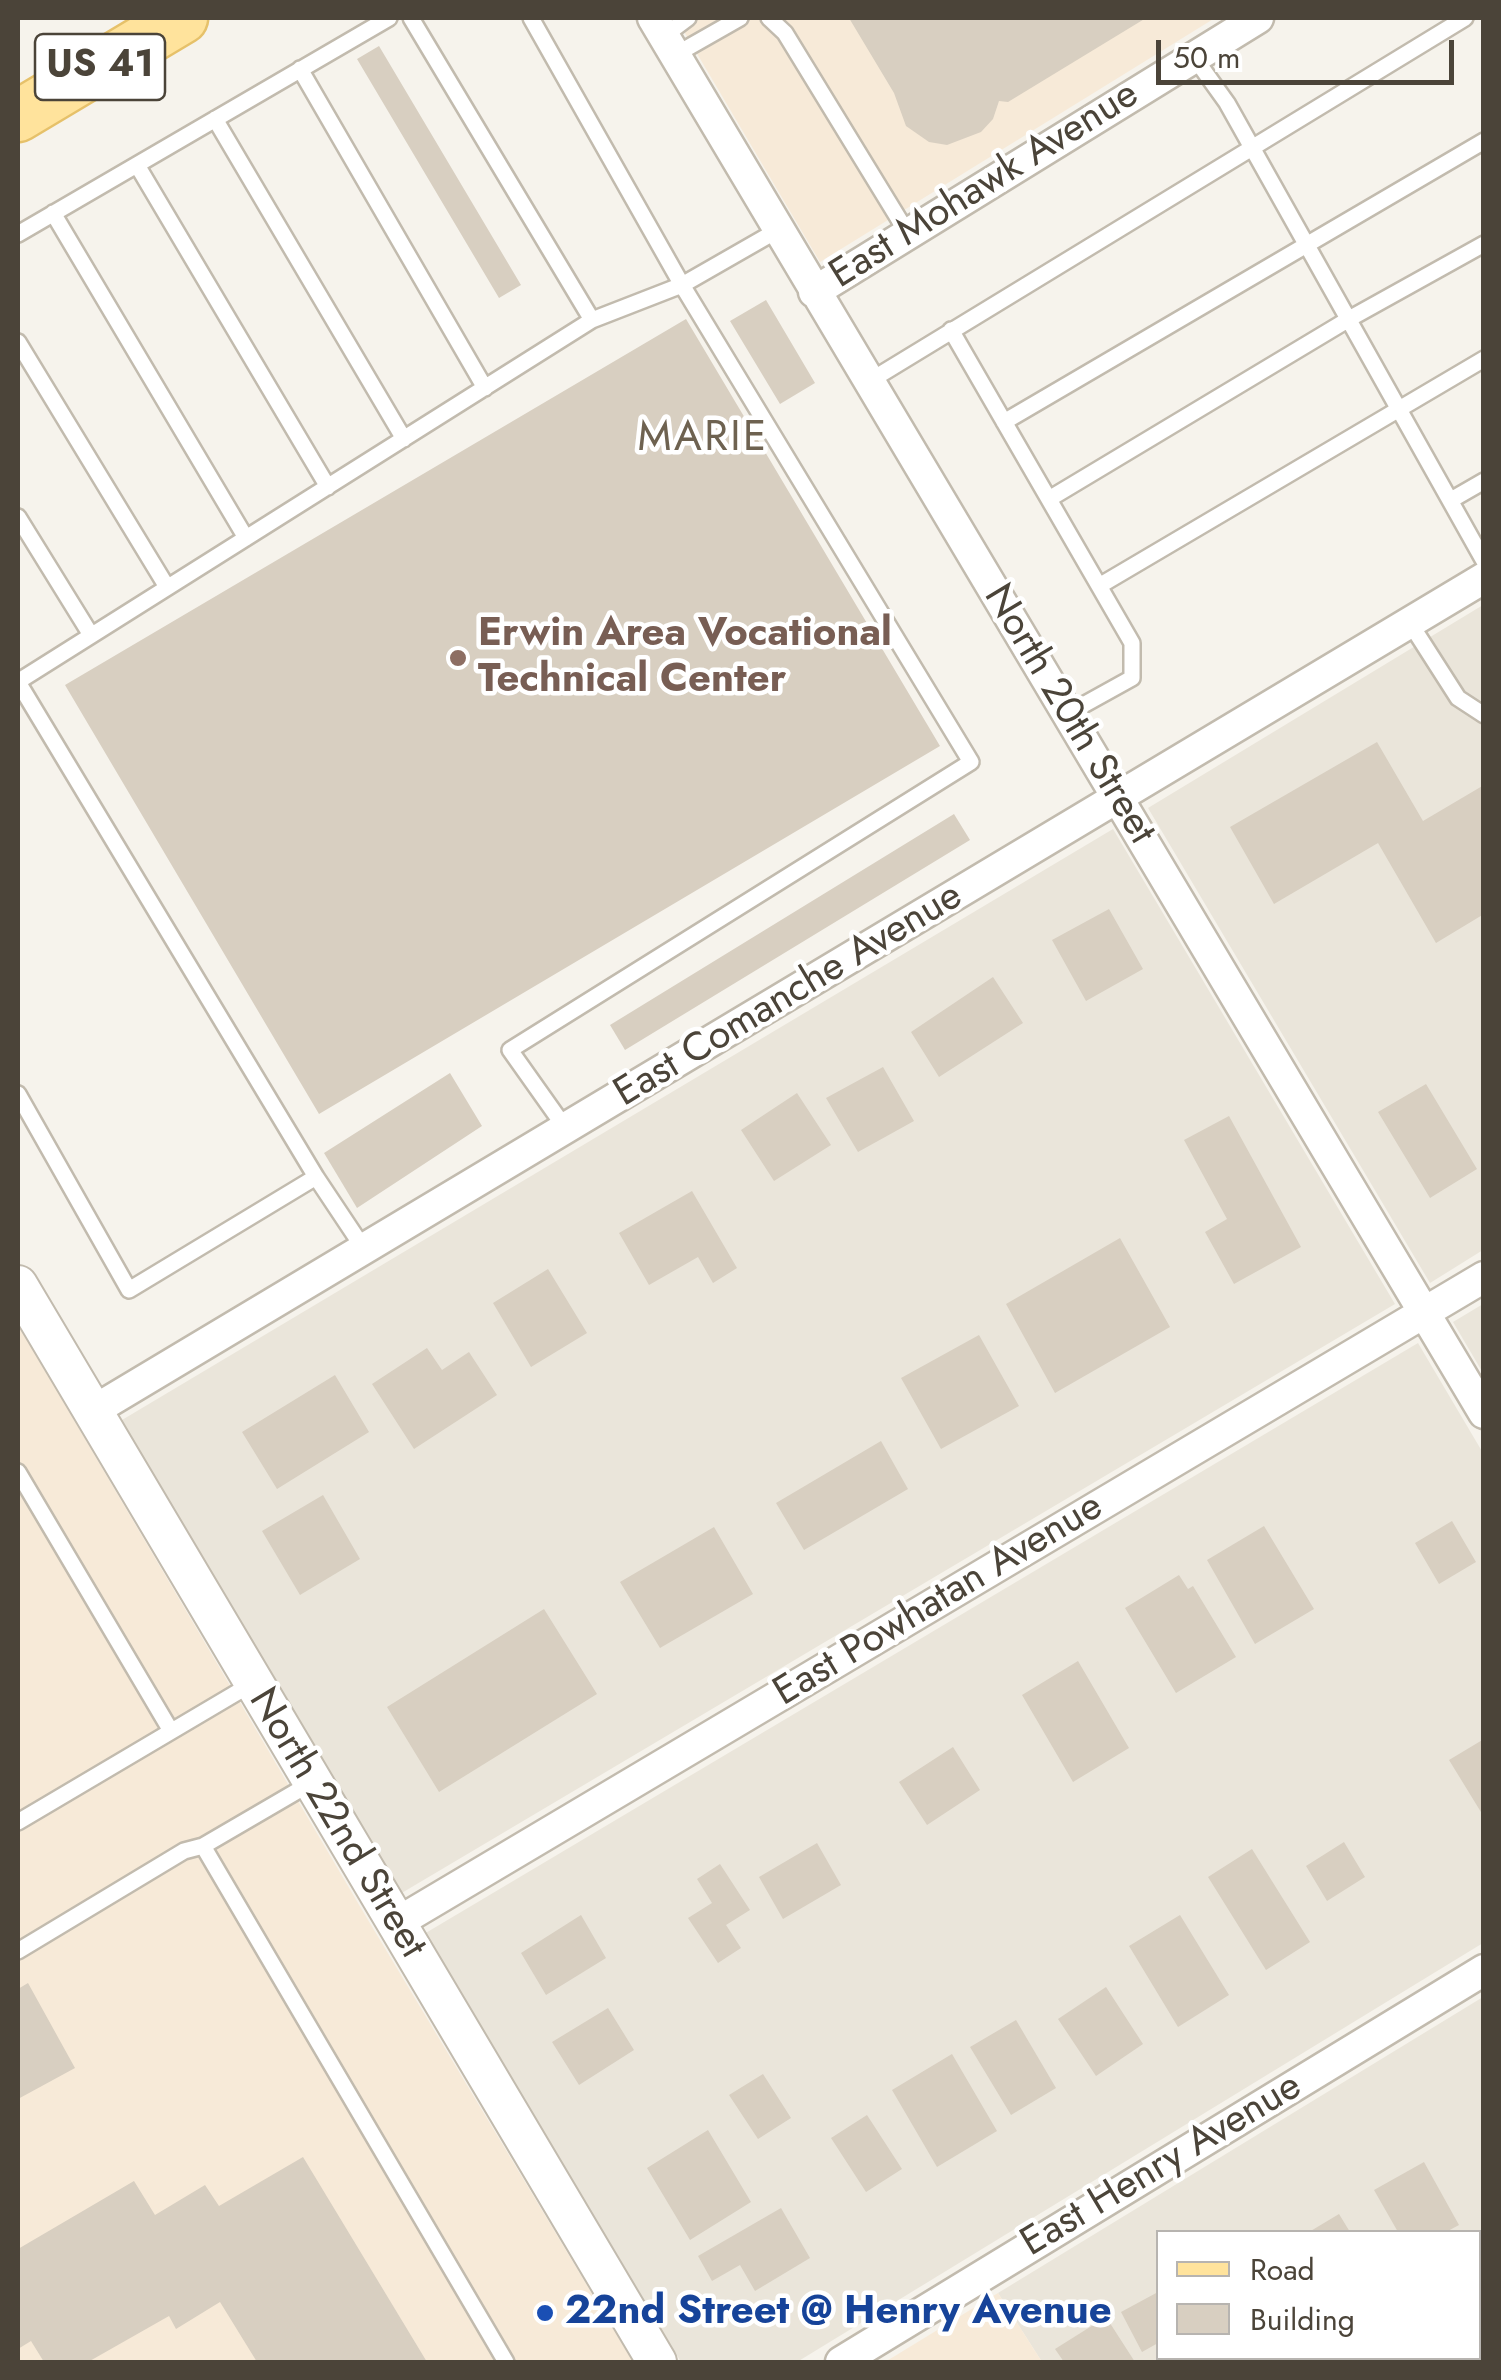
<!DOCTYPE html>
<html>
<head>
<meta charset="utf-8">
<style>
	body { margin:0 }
	#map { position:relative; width:1501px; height:2380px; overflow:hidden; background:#f6f3ec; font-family:Jost,sans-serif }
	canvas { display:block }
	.frame { position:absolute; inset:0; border:20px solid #4b4439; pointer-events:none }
	.legend { position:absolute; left:1156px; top:2230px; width:325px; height:130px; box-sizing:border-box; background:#fff; border:2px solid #b7b4b0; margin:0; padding:12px 18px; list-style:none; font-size:30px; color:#4b4439 }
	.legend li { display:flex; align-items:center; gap:20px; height:50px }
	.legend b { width:50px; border:2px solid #b7b4b0 }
	.scale { position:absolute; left:1156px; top:40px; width:298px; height:45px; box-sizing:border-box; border:5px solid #4b4439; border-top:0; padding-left:12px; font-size:30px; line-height:35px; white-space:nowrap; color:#4b4439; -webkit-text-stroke:8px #fff; paint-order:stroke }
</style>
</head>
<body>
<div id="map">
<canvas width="1501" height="2380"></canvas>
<div class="frame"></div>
<ul class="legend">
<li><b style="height:12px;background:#ffe39c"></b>Road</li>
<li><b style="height:28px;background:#d8cfc1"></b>Building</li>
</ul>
<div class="scale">50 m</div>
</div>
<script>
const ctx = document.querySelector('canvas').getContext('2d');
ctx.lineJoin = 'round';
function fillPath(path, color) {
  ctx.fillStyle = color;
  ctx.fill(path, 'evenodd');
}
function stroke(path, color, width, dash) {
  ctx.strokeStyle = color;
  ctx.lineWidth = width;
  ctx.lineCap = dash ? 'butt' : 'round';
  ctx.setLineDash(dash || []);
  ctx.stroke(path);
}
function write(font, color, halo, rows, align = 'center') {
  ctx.font = font + ' Jost,sans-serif';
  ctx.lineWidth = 9;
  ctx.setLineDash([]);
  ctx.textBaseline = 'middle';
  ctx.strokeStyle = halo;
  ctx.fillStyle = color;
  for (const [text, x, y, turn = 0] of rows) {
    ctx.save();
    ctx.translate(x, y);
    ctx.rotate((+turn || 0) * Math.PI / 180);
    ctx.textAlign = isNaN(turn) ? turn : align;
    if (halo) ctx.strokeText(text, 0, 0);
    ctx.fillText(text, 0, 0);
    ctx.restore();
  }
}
fillPath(new Path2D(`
	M1483,605V1250L1430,1283L1148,808Z
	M1113,829L1395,1304L400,1894L122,1420Z
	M1483,1304V1373L1453,1322Z
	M1418,1343L1483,1453V1943L797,2362H681L424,1934Z
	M1483,1997V2362H1042L998,2293ZM1158,2232H1478V2358H1158Z`), '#eae5da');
fillPath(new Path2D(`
	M676,18H1215L820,262Z
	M18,1325L365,1915L633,2362H18Z
	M998,2293L1042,2362H885Z`), '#f7ead8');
fillPath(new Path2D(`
	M849,18H1146L1008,102L999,101L993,119L981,132L947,145L929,142L906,126L894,93Z
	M379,46L521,285L499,298L357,59Z
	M766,300L815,383L780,404L730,321Z
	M686,319L940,746L319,1114L65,685Z
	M1377,742L1423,821L1484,785V914L1436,943L1378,843L1274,904L1230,827Z
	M954,814L970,840L625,1050L610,1025Z
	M1109,909L1143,969L1086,1001L1052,940Z
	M993,977L1023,1023L939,1077L911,1032Z
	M883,1067L914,1121L858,1152L826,1098Z
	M450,1073L482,1126L357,1208L324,1153Z
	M1426,1084L1477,1169L1430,1198L1378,1112Z
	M797,1093L831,1145L774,1181L741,1130Z
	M1229,1116L1301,1247L1234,1284L1205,1232L1227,1219L1184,1140Z
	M692,1191L737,1268L713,1283L698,1257L649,1285L619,1233Z
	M1120,1238L1170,1327L1055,1393L1006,1304Z
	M548,1269L587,1333L531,1367L493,1303Z
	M979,1335L1019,1406L941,1449L901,1378Z
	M427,1348L442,1370L469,1352L497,1395L414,1449L372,1384Z
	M335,1375L369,1432L277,1489L242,1432Z
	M881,1441L908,1489L804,1550L776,1503Z
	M323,1495L360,1559L300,1595L262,1531Z
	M1452,1521L1476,1562L1439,1584L1415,1543Z
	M1264,1526L1314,1609L1255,1644L1207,1560Z
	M714,1527L753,1594L660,1648L620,1582Z
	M1179,1575L1188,1589L1193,1586L1236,1657L1176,1693L1125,1608Z
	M544,1609L597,1694L439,1792L387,1707Z
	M1078,1661L1129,1748L1073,1782L1022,1695Z
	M1484,1739V1817L1449,1760Z
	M953,1747L980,1790L927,1825L899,1782Z
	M1344,1842L1365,1877L1327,1901L1306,1866Z
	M817,1843L841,1885L783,1919L759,1877Z
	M1252,1849L1310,1942L1266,1970L1208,1877Z
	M720,1864L750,1910L726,1925L741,1948L718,1963L688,1918L712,1903L697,1879Z
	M581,1915L606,1958L546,1995L521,1953Z
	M1180,1915L1229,1995L1178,2027L1129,1946Z
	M28,1983L75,2068L18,2099V1989Z
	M1106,1987L1143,2044L1096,2076L1058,2019Z
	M608,2008L634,2050L579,2085L552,2042Z
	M1016,2020L1056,2088L1011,2115L970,2047Z
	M952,2054L997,2131L937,2167L892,2090Z
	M763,2074L791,2118L758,2139L729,2095Z
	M867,2115L902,2169L866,2192L831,2138Z
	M708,2130L751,2202L690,2240L647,2168Z
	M303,2157L427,2362H257L220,2302L176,2329L169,2316L88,2362H44L31,2341L18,2349V2249L134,2181L155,2215L205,2185L219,2206Z
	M1424,2162L1459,2225L1446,2232H1398L1374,2190Z
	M781,2208L810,2258L755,2291L740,2265L712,2281L698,2256Z
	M1339,2214L1350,2232H1309Z
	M1158,2292V2343L1142,2352L1121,2312Z
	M1106,2317L1135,2362H1064L1055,2349Z`), '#d8cfc1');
const service = new Path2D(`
	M411,18L592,320
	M531,18L682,285L778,230
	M769,18L785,33L908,234
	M664,36L688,18
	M675,55L740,18
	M1194,57L1227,103L1484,561
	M300,69L485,388
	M215,119L404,439
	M137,165L328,487
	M53,213L246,538
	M18,234L389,18
	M951,330L1132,643V678L1067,714
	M18,342L167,587
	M868,382L1465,18
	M1004,422L1484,141
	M1049,499L1349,319L1484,244
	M1451,500L1484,481
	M18,517L91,635
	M1099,586L1484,359
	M1410,623L1458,698L1484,715
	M19,681L592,320L682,285L971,762L510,1050L566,1129
	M18,682L316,1177L129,1290L18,1094
	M316,1177L364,1249
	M18,1472L171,1731
	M18,1822L253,1683
	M203,1846L311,1783
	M18,1951L184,1851L203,1846L506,2362`);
const minor = new Path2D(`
	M653,18L1484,1413
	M814,292L1258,18
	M93,1411L1484,578
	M395,1924L1484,1277
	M841,2362L1484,1970`);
const tertiary = new Path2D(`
	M18,1285L657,2362`);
const primary = new Path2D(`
	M18,116L182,18`);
stroke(service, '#c2bbae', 20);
stroke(minor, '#c2bbae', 35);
stroke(tertiary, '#c2bbae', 42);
stroke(primary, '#e6c16a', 55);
stroke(service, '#fff', 15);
stroke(minor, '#fff', 30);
stroke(tertiary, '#fff', 38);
stroke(primary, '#ffe39c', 50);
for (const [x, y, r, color] of [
	[458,658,10,"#8d6e63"],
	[545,2313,10,"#1a4fb4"]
]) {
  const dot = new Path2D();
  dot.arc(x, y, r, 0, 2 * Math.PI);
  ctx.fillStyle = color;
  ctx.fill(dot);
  stroke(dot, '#fff', 4);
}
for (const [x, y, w] of [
	[100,67,130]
]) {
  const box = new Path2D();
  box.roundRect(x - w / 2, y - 33, w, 66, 8);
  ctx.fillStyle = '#fff';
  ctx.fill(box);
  stroke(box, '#4b4439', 2.5);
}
write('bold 38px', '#4b4439', null, [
	["US 41",100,67]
]);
write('40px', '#4b4439', '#fff', [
	["East Mohawk Avenue",985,186,-32],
	["North 20th Street",1068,715,59],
	["East Comanche Avenue",789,996,-31],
	["East Powhatan Avenue",939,1601,-31],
	["North 22nd Street",336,1824,59],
	["East Henry Avenue",1162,2166,-31]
]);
write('bold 40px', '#785e54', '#fff', [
	["Erwin Area Vocational",478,635],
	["Technical Center",478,681]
], 'left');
write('bold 40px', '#164399', '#fff', [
	["22nd Street @ Henry Avenue",565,2313]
], 'left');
ctx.letterSpacing = '2.5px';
write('42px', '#6e6250', '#fff', [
	["MARIE",703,440]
]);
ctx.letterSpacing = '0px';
</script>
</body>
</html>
